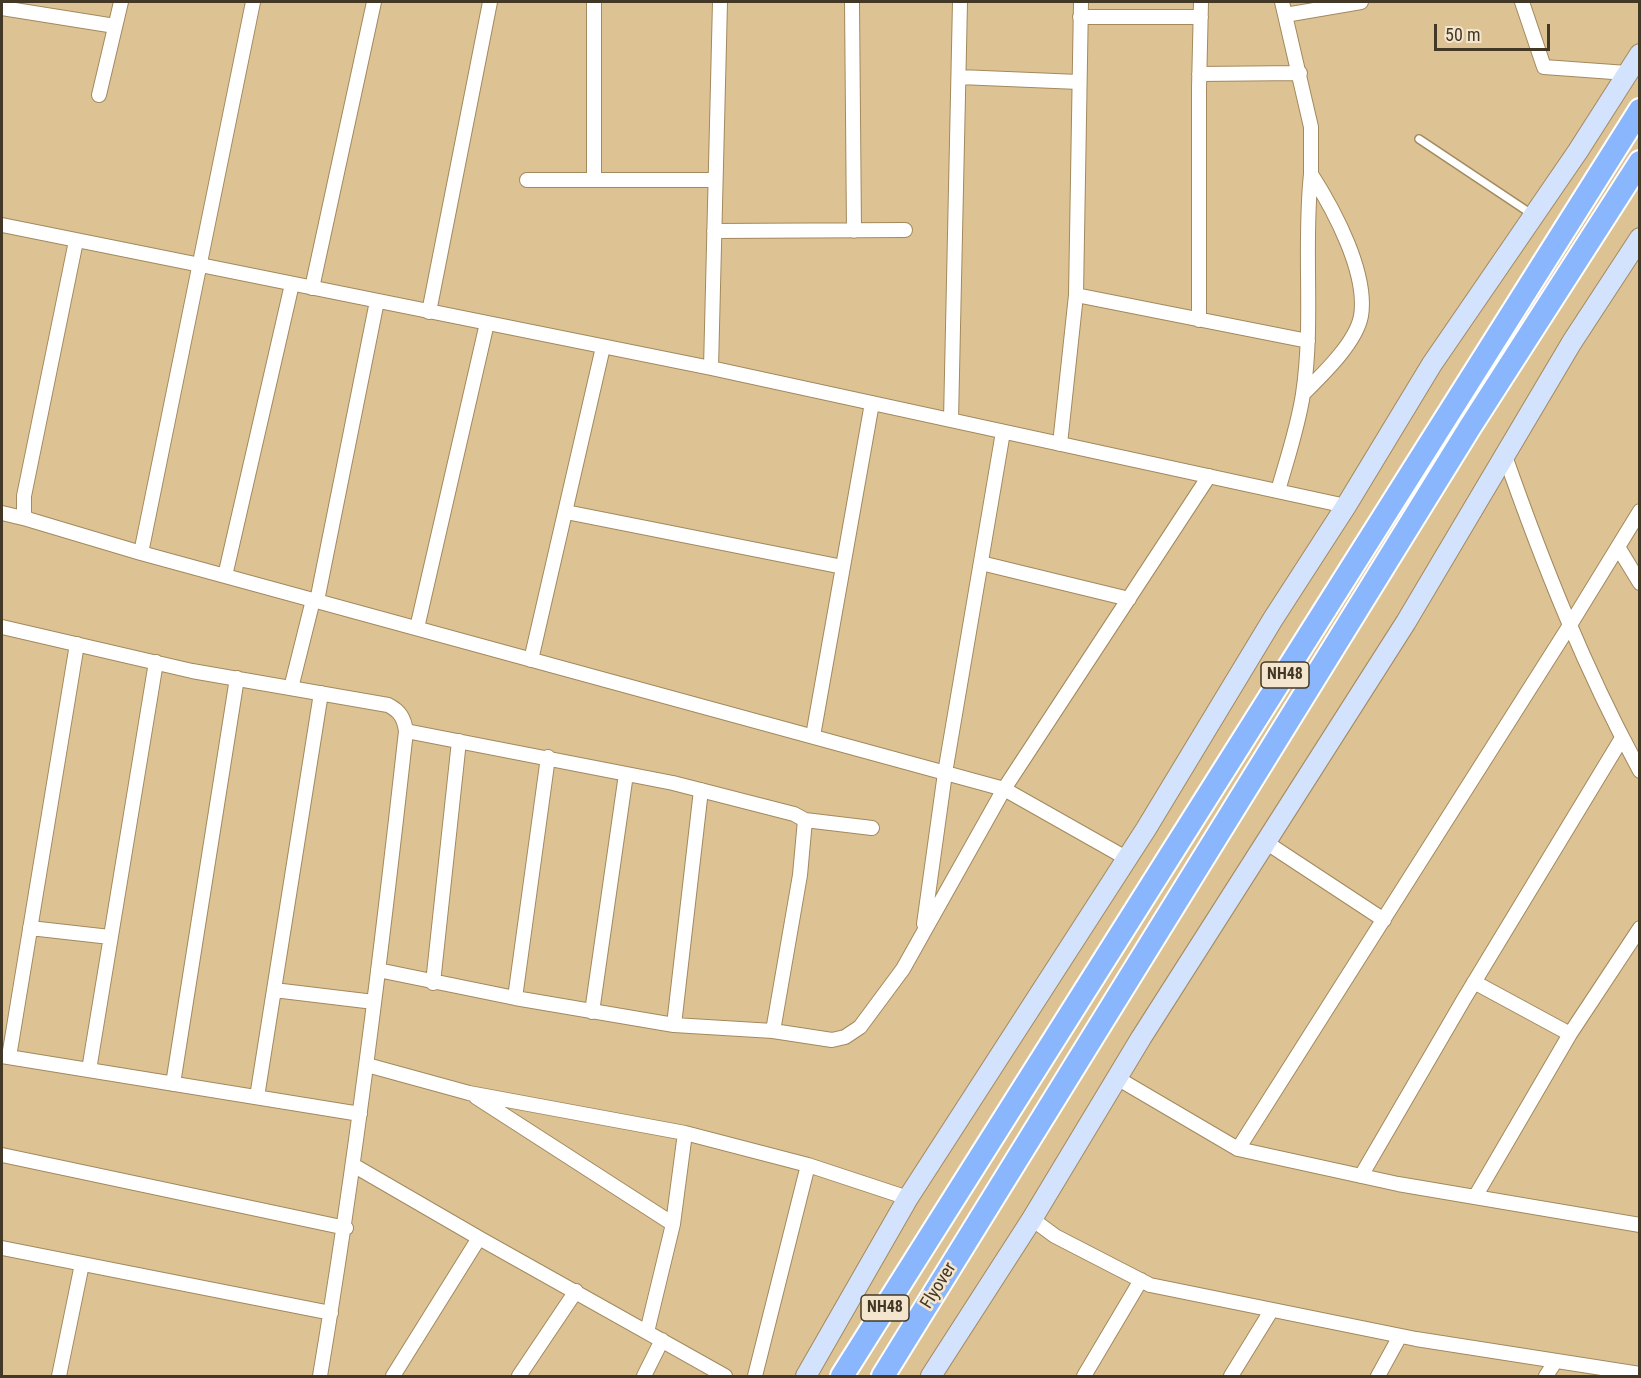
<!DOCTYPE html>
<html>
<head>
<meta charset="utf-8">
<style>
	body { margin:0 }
	#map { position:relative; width:1641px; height:1378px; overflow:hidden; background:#ddc294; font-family:"Roboto Condensed",sans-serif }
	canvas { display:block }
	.frame { position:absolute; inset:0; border:3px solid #433825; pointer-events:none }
	.scale { position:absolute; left:1434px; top:24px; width:116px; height:27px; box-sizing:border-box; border:3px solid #433825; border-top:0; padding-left:8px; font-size:18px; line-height:21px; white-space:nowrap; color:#433825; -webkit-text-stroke:4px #f3e5ce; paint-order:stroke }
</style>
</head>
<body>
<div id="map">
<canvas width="1641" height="1378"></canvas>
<div class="frame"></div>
<div class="scale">50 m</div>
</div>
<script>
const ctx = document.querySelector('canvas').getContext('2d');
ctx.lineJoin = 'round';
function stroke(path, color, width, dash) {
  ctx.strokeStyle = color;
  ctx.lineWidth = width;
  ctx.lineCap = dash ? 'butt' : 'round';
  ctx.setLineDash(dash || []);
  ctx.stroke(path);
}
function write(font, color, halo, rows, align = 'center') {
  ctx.font = font + ' "Roboto Condensed",sans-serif';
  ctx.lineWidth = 5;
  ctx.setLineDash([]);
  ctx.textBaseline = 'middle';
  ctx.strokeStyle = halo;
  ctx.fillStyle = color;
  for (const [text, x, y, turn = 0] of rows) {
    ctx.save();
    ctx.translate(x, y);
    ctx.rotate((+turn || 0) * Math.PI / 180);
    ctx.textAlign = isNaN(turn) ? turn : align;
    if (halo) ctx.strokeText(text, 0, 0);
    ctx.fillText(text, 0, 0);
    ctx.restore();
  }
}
const service = new Path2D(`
	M1419,139L1533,215`);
const minor = new Path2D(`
	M594,2V180
	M852,2L854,231
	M1282,2L1311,127V174
	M1522,2L1544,67L1627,73
	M2,8L115,26
	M1285,15L1361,2
	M1080,17H1201
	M1199,74L1300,73
	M959,77L1079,82
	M99,95L121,2
	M527,180H715
	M2,225L711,368L1346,506
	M714,231L905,230
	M76,241L24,496V514L27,519L141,553L1004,789L1126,858
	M312,288L374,2
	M1076,295L1308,341
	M429,312L490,2
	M1199,320V88L1201,2
	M711,368L720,2
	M951,420L960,2
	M1060,444L1076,295L1081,2
	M1505,456C1543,564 1585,670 1640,771
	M1278,491C1287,459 1298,427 1303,394C1314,321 1303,247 1311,174C1334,210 1368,273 1361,316C1356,343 1322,375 1303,394
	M566,512L843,567
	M2,513L27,519
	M1618,547L1640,583
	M141,553L253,2
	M981,563L1129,599
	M225,576L292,284
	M317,601L377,301
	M2,627L192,671L388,705C400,711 404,718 406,731C382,947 356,1162 320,1376
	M417,628L487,323
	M531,660L603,347
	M291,688L313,600
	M406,731L673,783L794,814L805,820L800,875L773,1031
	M813,736L872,403
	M805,820L872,828
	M1267,843L1384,920
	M924,924L945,773L1003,432
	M30,928L110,937
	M378,970L515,998L674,1025L773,1031L832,1040L845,1037L860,1027L903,969L1004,789L1209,476
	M1474,982L1570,1034
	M433,983L459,741
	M274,990L374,1002
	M515,998L548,757
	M592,1012L626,774
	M674,1025L701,790
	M2,1056L360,1114
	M9,1057L77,644
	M367,1065L469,1093L685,1133L808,1165L755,1376
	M89,1070L156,662
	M1117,1078L1238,1149L1398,1184L1640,1225
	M173,1084L237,678
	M257,1097L321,693
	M476,1097L673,1224L647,1332
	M1238,1149L1570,625L1640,511
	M2,1155L346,1228
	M353,1165L479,1238
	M808,1165L908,1198
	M1361,1176L1464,999L1622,738
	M1475,1197L1570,1034L1640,928
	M1032,1219L1055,1236L1150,1285L1416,1339L1640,1374
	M673,1224L685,1133
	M2,1248L331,1313
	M59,1376L82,1264
	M393,1376L479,1238L725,1376
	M519,1376L576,1291
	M644,1376L662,1340
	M1084,1376L1141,1280
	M1231,1376L1271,1311
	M1378,1376L1400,1336
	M1546,1376L1555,1362`);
const secondary = new Path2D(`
	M806,1376L908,1198L1146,829L1273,619L1346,506L1432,364L1578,151L1640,54
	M931,1376L1032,1219L1141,1038L1406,622L1572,342L1640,238`);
const trunk = new Path2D(`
	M842,1376L1640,110
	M883,1376L1470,427L1640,162`);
stroke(service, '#a3895d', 10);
stroke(minor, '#a3895d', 16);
stroke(secondary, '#a3895d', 22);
stroke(trunk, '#fff', 26);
stroke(service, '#fff', 7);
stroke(minor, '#fff', 14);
stroke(secondary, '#d3e3fe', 20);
stroke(trunk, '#8ab6fe', 22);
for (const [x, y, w] of [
	[1285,675,48],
	[885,1308,48]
]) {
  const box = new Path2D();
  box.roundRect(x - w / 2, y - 13, w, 26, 4.5);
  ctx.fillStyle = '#f3e5ce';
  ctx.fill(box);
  stroke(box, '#433825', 1.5);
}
write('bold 16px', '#433825', null, [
	["NH48",1285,675],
	["NH48",885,1308]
]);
write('18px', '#433825', '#f3e5ce', [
	["Flyover",939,1286,-58]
]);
</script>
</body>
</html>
